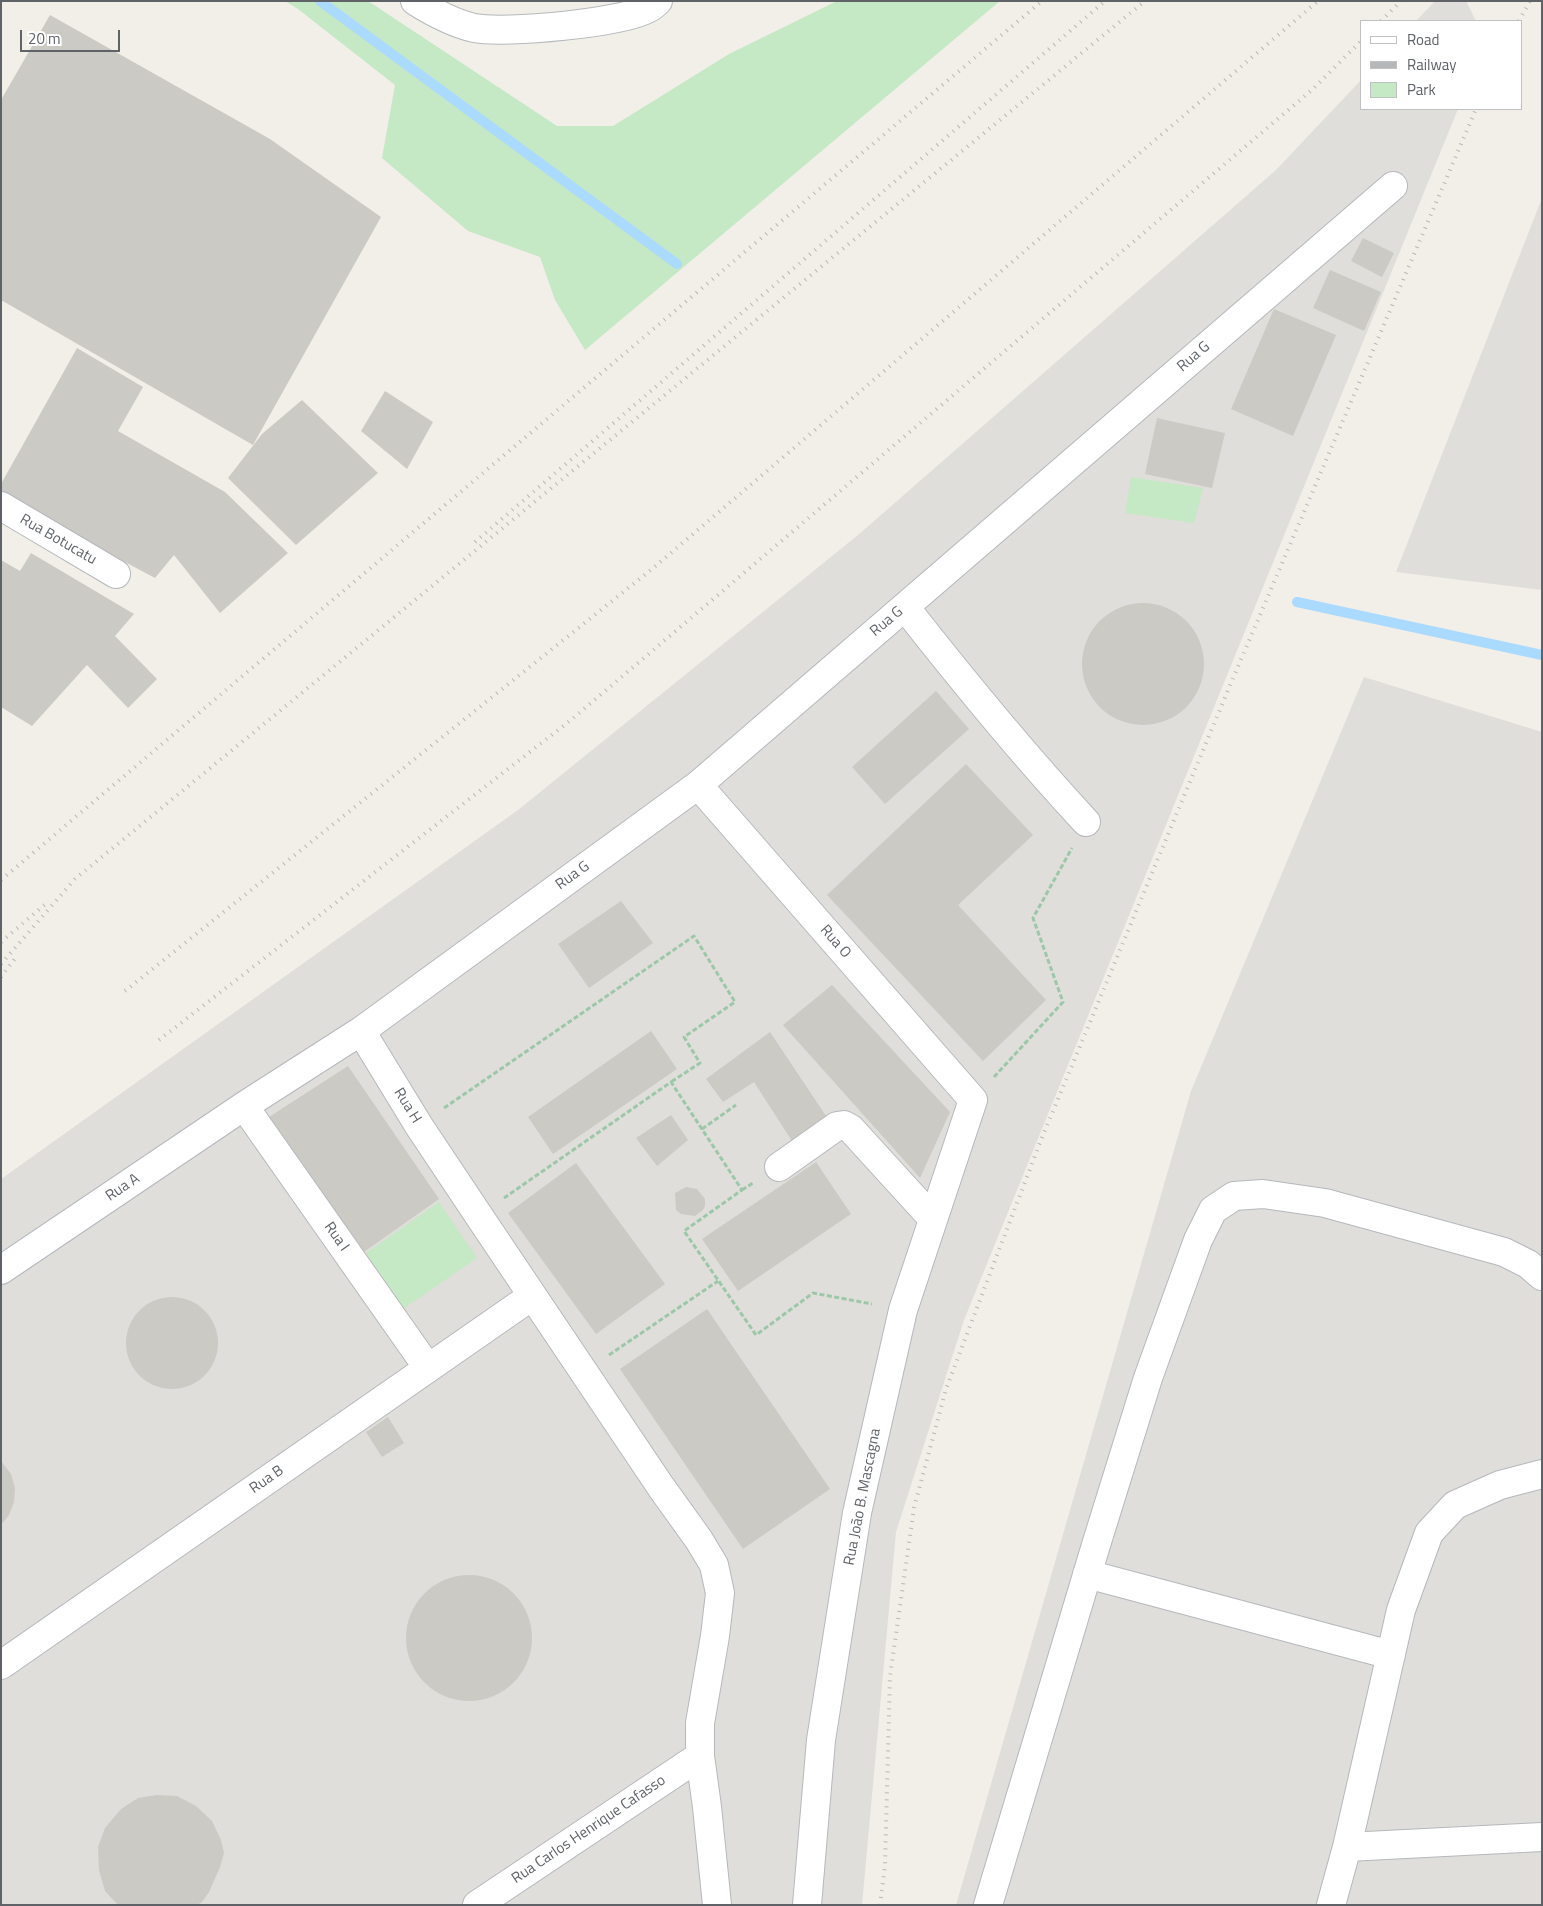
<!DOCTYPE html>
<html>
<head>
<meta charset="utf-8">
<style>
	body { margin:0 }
	#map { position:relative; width:1543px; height:1906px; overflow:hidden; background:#f1efe8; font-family:"Titillium Web",sans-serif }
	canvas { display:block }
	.frame { position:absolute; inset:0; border:2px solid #5f6368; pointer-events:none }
	.legend { position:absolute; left:1360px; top:20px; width:162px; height:90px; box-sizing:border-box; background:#fff; border:1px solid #bfc1c3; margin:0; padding:6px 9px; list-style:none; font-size:15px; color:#5f6368 }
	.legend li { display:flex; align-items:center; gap:10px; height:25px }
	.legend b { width:25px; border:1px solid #bfc1c3 }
	.scale { position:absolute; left:20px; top:30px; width:100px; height:22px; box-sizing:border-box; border:2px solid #5f6368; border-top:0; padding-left:6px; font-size:15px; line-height:18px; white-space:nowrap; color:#5f6368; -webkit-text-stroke:4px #fff; paint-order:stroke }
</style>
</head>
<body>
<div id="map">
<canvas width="1543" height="1906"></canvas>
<div class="frame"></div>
<ul class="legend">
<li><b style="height:6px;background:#fff"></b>Road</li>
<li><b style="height:6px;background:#b6b7b8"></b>Railway</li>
<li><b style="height:14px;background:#c5e8c5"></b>Park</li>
</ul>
<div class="scale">20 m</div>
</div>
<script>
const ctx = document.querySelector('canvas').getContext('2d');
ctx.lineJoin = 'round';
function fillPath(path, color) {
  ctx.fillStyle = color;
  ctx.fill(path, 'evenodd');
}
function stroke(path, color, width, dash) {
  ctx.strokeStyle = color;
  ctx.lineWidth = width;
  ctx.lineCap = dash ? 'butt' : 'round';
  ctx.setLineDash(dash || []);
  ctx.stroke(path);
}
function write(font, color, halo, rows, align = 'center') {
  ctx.font = font + ' "Titillium Web",sans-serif';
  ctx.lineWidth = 5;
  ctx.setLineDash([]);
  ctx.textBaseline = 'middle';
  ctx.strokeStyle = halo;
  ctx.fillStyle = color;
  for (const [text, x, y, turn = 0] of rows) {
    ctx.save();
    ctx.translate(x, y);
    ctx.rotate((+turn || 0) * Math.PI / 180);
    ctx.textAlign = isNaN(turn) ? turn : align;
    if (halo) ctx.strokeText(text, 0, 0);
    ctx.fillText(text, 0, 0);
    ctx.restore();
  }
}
fillPath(new Path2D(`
	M1435,1H1466L1476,21H1416Z
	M1362,79V109H1458L964,1320L896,1532L862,1905H1V1179L518,810L858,535L1276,170Z
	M1542,198V590L1396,572Z
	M1364,677L1542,732V1905H956L1191,1091Z`), '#e0deda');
fillPath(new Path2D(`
	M285,1H368L557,126H613L729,54L837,1H1000L585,350L555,300L540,257L468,231L382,158L395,85L298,9Z
	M1131,477L1203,488L1194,523L1125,513Z
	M439,1202L477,1258L403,1309L366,1253Z`), '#c5e8c5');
stroke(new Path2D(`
	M320,1L677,264
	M1297,602L1542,655`), '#aadaff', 10);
fillPath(new Path2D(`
	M50,15L270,139L381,217L253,445L1,300V100Z
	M1363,238L1394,253L1382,277L1351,261Z
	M1330,270L1381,292L1364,331L1313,308Z
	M1274,309L1336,335L1293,436L1231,409Z
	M77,348L143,387L118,431L225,492L288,553L220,613L174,555L155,578L63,529L1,492V484Z
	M385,391L433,422L407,469L361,431Z
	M302,400L378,473L296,545L228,478L262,434Z
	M1157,418L1225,433L1212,488L1145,474Z
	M31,553L134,614L115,636L157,679L128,708L87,665L32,726L1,707V560L20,571Z
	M1082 664a61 61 0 1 1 122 0a61 61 0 1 1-122 0Z
	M936,691L969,729L885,804L852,767Z
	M966,764L1033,835L958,905L1046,1000L983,1061L827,895Z
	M621,901L653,943L589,988L558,944Z
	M832,985L950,1112L920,1178L783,1025Z
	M651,1031L677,1069L553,1154L528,1117Z
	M770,1032L828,1119L792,1141L754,1082L723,1102L706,1079Z
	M348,1066L439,1199L361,1254L269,1117Z
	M671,1115L688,1140L657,1166L636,1138Z
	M816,1162L851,1214L738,1291L702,1239Z
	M576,1163L665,1284L596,1334L508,1213Z
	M686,1187L697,1189L705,1199V1206L703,1210L695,1216L681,1214L676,1210L675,1193Z
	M126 1343a46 46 0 1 1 92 0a46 46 0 1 1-92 0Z
	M707,1309L830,1489L743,1549L620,1369Z
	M388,1417L404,1443L382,1457L366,1432Z
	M1,1461L11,1474L15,1488L14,1502L9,1515L1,1525Z
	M406 1638a63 63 0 1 1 126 0a63 63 0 1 1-126 0Z
	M157,1795L177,1796L196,1806L212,1821L221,1840L224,1853L220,1867L209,1892L202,1902L197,1905H118L105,1891L99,1870L98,1847L105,1828L121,1809L138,1798Z`), '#cccac5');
const minor = new Path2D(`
	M415,1C434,13 453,23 474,28C505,34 623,23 649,8C652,7 655,4 658,1
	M1,506L116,574
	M905,607C963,681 1022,753 1086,822
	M698,785L973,1100L903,1310L857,1513L821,1740L807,1905
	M361,1031L698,785L1393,186
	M244,1106L428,1368
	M779,1167L837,1126L844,1125L851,1129L933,1219
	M1,1270L244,1106L361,1031L419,1126L479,1216L661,1487L699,1540L714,1565L720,1593L715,1636L700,1723V1756L707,1807L717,1905
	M1087,1574L1391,1655
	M1,1665L532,1296
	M1347,1847L1401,1610L1429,1533L1455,1505L1500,1485L1542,1474
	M477,1905L700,1756
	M988,1905L1096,1545L1148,1378L1198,1240L1213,1210L1234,1196L1263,1194L1325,1203L1504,1252L1528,1264L1542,1276
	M1331,1905L1347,1847L1542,1837`);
stroke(minor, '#b5b8bc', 30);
stroke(new Path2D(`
	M994,1077L1063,1002L1033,918L1072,848
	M444,1108L694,936L735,1002L684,1037L700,1063L671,1082
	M702,1129L736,1105
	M742,1190L753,1183
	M504,1198L671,1082L742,1190L684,1231L756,1335L813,1293L872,1304
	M609,1355L718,1281`), '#9cc7a9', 3, [5, 2.5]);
stroke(minor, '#fff', 28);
stroke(new Path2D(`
	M1381,21L1401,1
	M1519,21L1530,1
	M475,542L1105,1
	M1,880L1042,1
	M1,942L49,901
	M1,964L75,879L1145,1
	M1,977L16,957
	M125,991L652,569L1318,1
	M159,1040L571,720L1313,89L1362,40
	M880,1905L885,1866L890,1676L914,1508L946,1389L1041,1140L1231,683L1476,109`), '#b6b7b8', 4, [1, 6]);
write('15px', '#5f6368', '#fff', [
	["Rua G",1194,357,-41],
	["Rua Botucatu",58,540,30],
	["Rua G",887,622,-40],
	["Rua G",573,876,-36],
	["Rua O",835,942,49],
	["Rua H",407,1106,58],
	["Rua A",123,1188,-34],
	["Rua I",336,1237,55],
	["Rua B",267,1480,-35],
	["Rua João B. Mascagna",863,1497,-79],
	["Rua Carlos Henrique Cafasso",589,1830,-34]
]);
</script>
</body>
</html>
